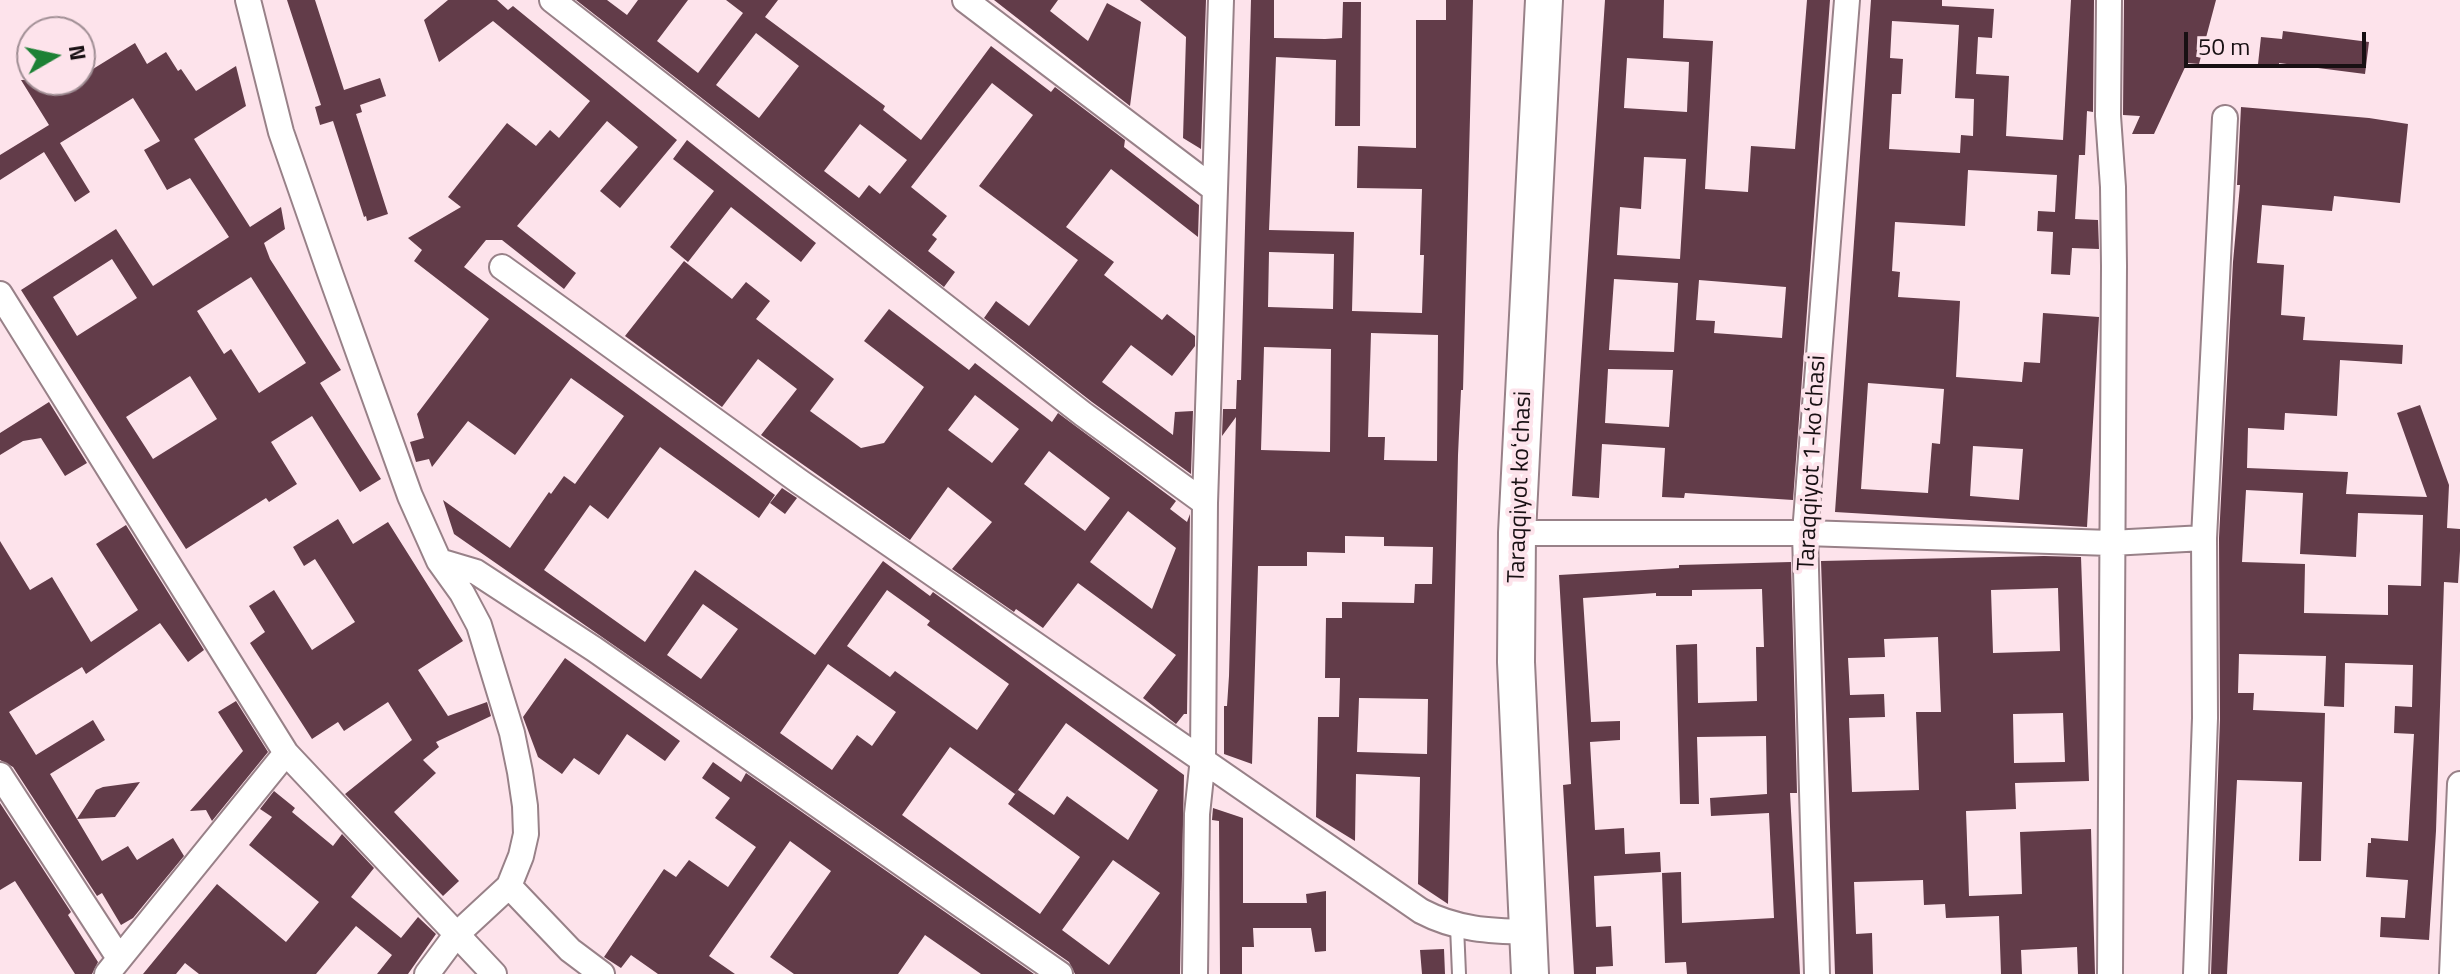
<!DOCTYPE html>
<html>
<head>
<meta charset="utf-8">
<style>
	body { margin:0 }
	#map { position:relative; width:2460px; height:974px; overflow:hidden; background:#fde3eb; font-family:"Titillium Web",sans-serif }
	canvas { display:block }
	.north { position:absolute; left:16px; top:16px; width:80px; height:80px; box-sizing:border-box; background:#fde3eb; border:2px solid #a18f95; border-radius:50%; rotate:81deg; font-size:22px; font-weight:700; line-height:32px; text-align:center; color:#181013 }
	.north::after { content:''; display:block; margin:auto; width:28px; height:36px; background:#1d8135; clip-path:polygon(50% 0,100% 100%,50% 72%,0 100%) }
	.scale { position:absolute; left:2184px; top:32px; width:182px; height:36px; box-sizing:border-box; border:4px solid #181013; border-top:0; padding-left:10px; font-size:24px; line-height:28px; white-space:nowrap; color:#181013; -webkit-text-stroke:6px #fde3eb; paint-order:stroke }
</style>
</head>
<body>
<div id="map">
<canvas width="2460" height="974"></canvas>
<div class="north">N</div>
<div class="scale">50 m</div>
</div>
<script>
const ctx = document.querySelector('canvas').getContext('2d');
ctx.lineJoin = 'round';
function fillPath(path, color) {
  ctx.fillStyle = color;
  ctx.fill(path, 'evenodd');
}
function stroke(path, color, width, dash) {
  ctx.strokeStyle = color;
  ctx.lineWidth = width;
  ctx.lineCap = dash ? 'butt' : 'round';
  ctx.setLineDash(dash || []);
  ctx.stroke(path);
}
function write(font, color, halo, rows, align = 'center') {
  ctx.font = font + ' "Titillium Web",sans-serif';
  ctx.lineWidth = 8;
  ctx.setLineDash([]);
  ctx.textBaseline = 'middle';
  ctx.strokeStyle = halo;
  ctx.fillStyle = color;
  for (const [text, x, y, turn = 0] of rows) {
    ctx.save();
    ctx.translate(x, y);
    ctx.rotate((+turn || 0) * Math.PI / 180);
    ctx.textAlign = isNaN(turn) ? turn : align;
    if (halo) ctx.strokeText(text, 0, 0);
    ctx.fillText(text, 0, 0);
    ctx.restore();
  }
}
fillPath(new Path2D(`
	M287,0H315L344,90L380,78L386,96L360,105L362,112L356,114L388,214L367,221L366,216L364,217L333,121L320,125L315,107L321,105Z
	M448,0H497L508,10L513,6L677,140L620,208L600,191L638,147L607,121L517,226L576,273L564,289L502,240H486L464,267L775,495L759,518L660,447L608,519L590,505L544,570L645,642L695,570L815,655L883,561L930,596L933,592L1184,775L1180,974H1075L1069,962L454,534L443,500L510,548L549,492L551,494L564,476L575,484L624,416L571,378L515,455L468,421L432,467L429,459L416,462L410,442L424,438L417,414L489,319L414,261L422,250L408,238L461,207L448,197L507,123L536,146L550,130L559,138L590,101L493,21L439,62L424,20ZM887,590L930,621L927,625L1009,684L977,730L895,671L890,677L847,646ZM703,604L738,629L701,679L667,655ZM828,664L896,712L872,746L857,735L832,770L780,733ZM1066,723L1158,790L1128,840L1067,796L1054,815L1018,790L1008,804L1080,857L1040,914L902,815L950,747L1015,794ZM1113,860L1160,893L1109,965L1062,930Z
	M576,0H607L627,15L638,0H688L657,41L698,73L743,13L726,0H778L765,17L885,106L883,110L921,140L991,46L1051,92L1055,87L1125,140L1124,147L1199,205L1198,237L1111,169L1066,227L1114,262L1104,275L1162,320L1167,314L1195,336V346L1172,376L1131,345L1102,382L1173,435L1175,412L1193,411L1191,474L1092,402L984,318L996,301L1029,326L1078,260L979,186L1033,115L992,83L911,187L947,216L932,235L937,239L928,251L955,272L944,287ZM756,33L799,66L759,118L716,85ZM860,124L907,160L880,194L869,185L859,198L824,171Z
	M994,0H1058L1050,11L1088,41L1107,3L1141,22L1130,106Z
	M1140,0H1206L1201,149L1183,138L1186,37Z
	M1251,0H1274V38L1325,39L1342,38L1343,2H1361L1360,126H1335L1336,60L1276,57L1269,230L1354,232L1352,311L1422,313L1424,255H1420L1422,189L1357,188L1358,146L1416,148V20H1446V0H1473L1463,390H1461L1458,455L1448,904L1418,884L1420,777L1356,774L1355,841L1316,817L1318,717H1339L1340,678H1325L1326,618H1342V602L1414,603L1415,584H1432L1433,547L1384,546V537L1345,536V553L1307,552V566H1258L1252,764L1224,754V706H1227L1229,676L1236,417L1222,436L1223,409H1236L1237,380H1241ZM1269,252L1334,254L1333,309L1268,307ZM1371,333L1438,335L1437,461L1384,460L1385,437H1368ZM1264,347L1331,349L1330,452L1261,450ZM1359,698L1428,699L1427,754L1357,752Z
	M1605,0H1664L1663,38L1713,41L1705,189L1748,192L1751,146L1795,149L1807,0H1830L1793,500L1685,493L1684,498L1662,497L1665,448L1602,444L1599,498L1572,496ZM1627,58L1689,62L1687,112L1624,108ZM1644,157L1686,159L1680,259L1617,255L1620,207L1641,209ZM1614,279L1678,283L1674,352L1609,350ZM1699,280L1786,287L1782,338L1714,333L1715,321L1696,320ZM1608,369L1673,370L1669,427L1605,423Z
	M1871,0H1942V6L1994,9L1992,38L1978,37L1976,74L2009,76L2006,136L2063,140L2071,0H2094L2093,112L2087,111L2085,155H2079L2075,219L2098,220L2099,249L2072,248L2070,275L2051,274L2053,232L2037,231L2038,211L2055,212L2057,175L1968,170L1965,226L1895,222L1892,271L1900,272L1898,297L1960,301L1956,377L2022,382L2024,362L2040,363L2043,313L2099,317L2087,527L1835,512ZM1892,21L1959,25L1955,98L1974,99L1973,136L1961,135L1960,153L1889,149L1892,94H1901L1903,59L1890,58ZM1868,383L1944,389L1940,444L1932,443L1928,493L1861,489ZM1973,446L2023,449L2019,500L1970,496Z
	M2124,0H2216L2199,64L2187,63L2154,134H2132L2140,116L2123,115Z
	M2283,31L2369,42L2365,74L2279,63V66L2258,64L2261,37L2282,39Z
	M135,43L147,64L166,52L178,71L181,69L196,91L236,66L246,106L194,139L250,227L281,207L285,229L264,243L270,259L341,370L320,383L381,479L360,492L312,416L271,442L297,484L269,502L266,498L186,549L21,290L116,229L153,286L229,237L190,178L167,190L144,150L160,141L133,98L60,143L90,192L75,202L44,152L0,180V155L49,125L21,80H48L56,92L80,80V77ZM112,259L137,298L77,336L53,297ZM251,277L306,363L259,393L231,349L224,354L197,311ZM190,376L217,419L153,459L126,417Z
	M2241,107L2369,118L2408,124L2400,203L2334,196L2332,211L2262,205L2257,263L2284,265L2281,315L2305,317L2303,340L2403,345L2402,364L2340,360L2337,416L2285,413L2284,430L2248,428L2247,468L2348,472L2346,494L2427,497L2397,413L2420,405L2449,485L2447,528L2460,529V551L2458,583L2444,582L2436,831L2429,940L2380,937L2381,917L2405,918L2408,880L2366,877L2368,843H2371V838L2408,841L2414,734L2394,733L2395,706L2412,707L2413,665L2345,663L2344,707L2324,706L2326,656L2239,654L2238,693H2254L2253,710L2325,713L2321,861H2299L2302,782L2237,780L2227,974H2211L2220,719L2219,538L2233,262L2240,185H2237ZM2246,490L2303,493L2300,554L2356,557L2358,513L2423,515L2421,586L2388,585V615L2304,613L2305,564L2242,562Z
	M687,140L816,243L801,262L731,207L688,262L670,247L714,191L673,159Z
	M684,261L732,299L746,282L770,301L756,319L834,379L810,411L861,448L884,443L924,387L864,341L889,309L969,370L975,363L1052,422L1058,413L1176,501L1170,509L1187,522L1190,514L1187,714H1184L1176,724L1143,698L1176,655L1078,583L1043,628L1016,609L1014,612L952,569L992,522L948,487L910,540L761,435L797,389L758,359L722,407L625,336ZM975,395L1019,429L992,463L948,430ZM1049,451L1110,498L1085,531L1024,484ZM1128,511L1176,548L1152,609L1090,562Z
	M49,402L87,463L65,476L41,438L23,441L0,455V433Z
	M782,488L797,498L785,514L770,503Z
	M338,519L353,544L388,522L463,641L418,670L448,716L487,702L491,716L436,742L439,747L423,760L436,773L394,812L459,881L443,896L345,794L412,740L388,702L344,731L338,722L312,739L250,643L265,632L249,606L274,590L312,650L355,622L315,559L304,566L293,547Z
	M126,525L204,650L188,662L160,623L86,674L82,667L9,712L36,755L93,720L105,740L50,774L77,819L96,790L103,787L140,782L115,817L77,819L102,861L128,846L137,860L173,838L184,856L133,918L121,925L102,893L97,896L13,767L0,760V541L30,590L52,577L91,642L138,610L96,544Z
	M2044,556L2081,557L2089,781L2015,783L2016,809L1966,811L1969,896L2022,894L2020,832L2091,829L2095,974H2078L2077,947L2021,950L2022,974H2001L1999,916L1946,918L1945,904L1924,905L1923,880L1854,882L1856,934L1872,933L1873,974H1835L1821,561ZM2058,588L2060,651L1993,653L1991,590ZM1938,637L1941,712H1916L1919,790L1852,792L1849,718L1885,717L1884,694L1850,695L1848,658L1885,657L1884,639ZM2063,713L2065,762L2014,763L2013,714Z
	M1791,562L1797,793H1790L1800,974H1687L1686,962L1665,963L1662,873L1681,872L1682,923L1774,918L1769,813L1711,816L1710,798L1767,794L1766,736L1697,737L1699,804H1680L1676,645L1697,644L1698,703L1757,701L1756,647H1764L1762,589L1692,590V596H1656V593L1583,598L1591,722L1620,721V740L1590,742L1595,830L1624,828L1625,854L1660,852L1661,872L1594,876L1596,927L1611,926L1613,966L1596,967V974H1574L1563,785L1571,784L1559,575L1679,568V565Z
	M565,658L680,741L665,761L627,734L599,775L574,758L562,774L538,757L523,717Z
	M236,701L268,752L212,821L206,810L190,811L243,751L218,712Z
	M713,762L741,782L746,773L1034,974H981L925,935L898,974H794L770,957L831,871L790,841L709,956L735,974H658L631,955L621,968L604,957L664,869L676,877L689,860L728,887L756,847L715,818L730,798L702,778Z
	M274,791L295,808L292,812L333,846L342,834L374,868L351,897L401,938L418,917L436,934L408,974H377L392,955L356,926L316,974H199L185,963L176,974H143L217,884L286,942L319,902L249,845L272,817L260,809Z
	M0,803L71,912L68,915L98,962L92,974H75L15,881L0,890Z
	M1213,808L1243,818V903H1307L1306,894L1326,891V951L1315,952L1311,928H1253L1254,947H1242V974H1220L1219,821L1212,820Z
	M1444,949L1445,974H1422L1420,950Z`), '#623c49');
const lane = new Path2D(`
	M1457,926L1459,974`);
const street = new Path2D(`
	M248,0L281,132L330,273L410,496L439,561L462,593L479,625L512,733L520,772L525,806L526,834L521,856L509,886L456,935L427,974
	M552,0L1083,414L1205,503
	M965,0L1213,188
	M2109,0L2108,116L2113,187L2114,266L2110,974
	M502,267L800,482L1421,911C1457,930 1490,931 1529,932
	M0,294L286,753L494,974
	M1517,533H1805L2111,543L2204,538
	M439,561L476,572L594,649L1060,974
	M0,775L119,958
	M509,886L570,950L602,974
	M107,974L286,753
	M1195,974L1197,814L1203,758L1205,503L1221,0
	M1817,974L1805,533L1847,0
	M2196,974L2205,718L2204,538L2225,118
	M2452,974L2460,784`);
const secondary = new Path2D(`
	M1530,974L1516,662L1517,533L1544,0`);
stroke(lane, '#988188', 16);
stroke(street, '#988188', 28);
stroke(secondary, '#988188', 40);
stroke(lane, '#fff', 12);
stroke(street, '#fff', 24);
stroke(secondary, '#fff', 36);
write('24px', '#181013', '#fde3eb', [
	["Taraqqiyot 1-koʻchasi",1813,463,-87],
	["Taraqqiyot koʻchasi",1521,487,-88]
]);
</script>
</body>
</html>
